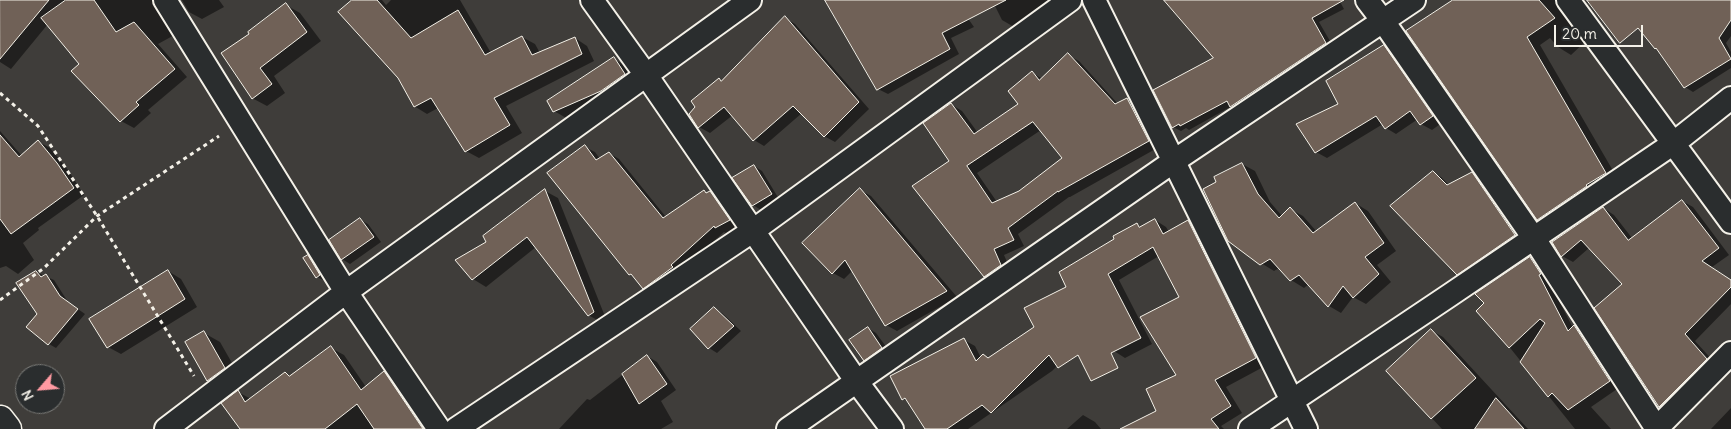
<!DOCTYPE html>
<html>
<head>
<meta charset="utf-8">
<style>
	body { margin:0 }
	#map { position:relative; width:1731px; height:429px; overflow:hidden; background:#3f3d3a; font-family:Delius,sans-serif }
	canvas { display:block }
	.north { position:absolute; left:15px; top:364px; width:50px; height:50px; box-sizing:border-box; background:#2a2d2e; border:1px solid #7b7b78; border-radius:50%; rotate:243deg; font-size:14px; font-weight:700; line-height:20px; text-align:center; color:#f4f1e8 }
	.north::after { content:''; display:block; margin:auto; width:18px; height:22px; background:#ff9aa2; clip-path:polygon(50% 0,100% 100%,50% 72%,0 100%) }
	.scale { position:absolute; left:1554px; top:25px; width:89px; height:22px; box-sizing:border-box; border:2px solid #f4f1e8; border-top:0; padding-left:6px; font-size:15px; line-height:18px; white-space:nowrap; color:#f4f1e8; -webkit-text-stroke:4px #2a2d2e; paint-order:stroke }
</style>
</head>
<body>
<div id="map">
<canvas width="1731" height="429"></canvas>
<div class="north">N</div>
<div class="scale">20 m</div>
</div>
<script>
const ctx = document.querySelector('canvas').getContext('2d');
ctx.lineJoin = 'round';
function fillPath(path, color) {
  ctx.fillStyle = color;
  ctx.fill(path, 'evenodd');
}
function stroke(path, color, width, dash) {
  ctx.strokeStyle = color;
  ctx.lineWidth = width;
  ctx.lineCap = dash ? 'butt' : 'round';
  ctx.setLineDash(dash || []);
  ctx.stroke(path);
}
fillPath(new Path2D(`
	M0,0H167L178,33L158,44L187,77L148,110L151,113L134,128L121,121L81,64L48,24L11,69L0,62Z
	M182,0H219L224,7L202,19L189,12Z
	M354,0H382L386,5L391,0H460L491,53L522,37L535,44L540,53L575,38L587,46L594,61L506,106L522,133L479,158L466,151L438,108L427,114L414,106Z
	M826,0H955L974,27L951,38L959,54L888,94L878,89Z
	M992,0H1065L1014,27L1002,20Z
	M1177,0H1339L1344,9L1319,22L1334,48L1239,110L1232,106L1189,130L1186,128L1181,131L1173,127L1215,58Z
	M1463,0H1571L1587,40L1571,55L1558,47L1550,38L1540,45L1619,181L1551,227L1538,219Z
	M1586,0H1611L1608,20L1595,12Z
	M1640,0H1731V36L1726,43L1731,52V68L1693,92L1685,87L1659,50L1656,48Z
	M286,5L300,13L321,41L274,76L285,93L267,106L252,98L251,34Z
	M785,18L795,24L869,109L835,142L824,136L802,113L764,146L754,140L733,115L710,133L699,127L690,114Z
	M1384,47L1395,53L1443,122L1432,130L1421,124L1418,119L1396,134L1386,128L1383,124L1327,158L1316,152Z
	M1068,55L1079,61L1118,104L1127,99L1138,105L1159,147L1070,197H1069L1018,234L1024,246L1004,255L1011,271L995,282L985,276L950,162L952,105L962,111L978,133L1020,105L1032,73L1043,79ZM1041,130L1064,158L1020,193L997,202L977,173Z
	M614,59L627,67L637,82L568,119L554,111Z
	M0,131L22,156L39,142L50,148L68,170L84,195L38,228L39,230L23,243L34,260L18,274L6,266L0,268Z
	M585,147L595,152L600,159L609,153L619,159L666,217L704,192L708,194L710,193L720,198L738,225L726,233L724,232L680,271L653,293L643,288L635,277L630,274Z
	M1242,164L1255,171L1270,202L1282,216L1290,209L1303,216L1317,232L1355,203L1368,211L1396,251L1377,265L1391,282L1366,304L1353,297L1341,313L1329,306L1309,284L1304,288L1291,280L1279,268L1274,271L1261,263Z
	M754,166L762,171L779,199L761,210L753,205Z
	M1433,172L1441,177L1450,186L1472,173L1480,178L1523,240L1466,278L1457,274Z
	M860,190L871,196L957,297L897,331L886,325L853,270L844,279L833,273Z
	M545,191L558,198L606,319L601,322L588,315L536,247L486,287L473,279L487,242Z
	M1682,201L1693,207L1729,255L1712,267L1731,280V304L1695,341L1717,365L1670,412L1659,406L1624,284L1589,248L1573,262L1562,256L1603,208L1614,215L1632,238Z
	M360,220L368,224L381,242L350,264L342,259Z
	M1155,220L1166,227L1169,232L1188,222L1200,229L1267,365L1226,387L1242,413L1221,426L1224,429H1150L1158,411L1178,376L1181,298L1159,256L1119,280L1152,344L1125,358L1114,351L1102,336L1061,362L1052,371L968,429H926L908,401L903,399L964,340L975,346L981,358L983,355L989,358L1035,328L1068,287L1137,225L1142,227Z
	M308,256L316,261L327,280L325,281L317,277Z
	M1530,258L1540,264L1573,328L1574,327L1585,333L1620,387L1591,407L1611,429H1575L1503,339Z
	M168,271L181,279L197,307L121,354L108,347Z
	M36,272L54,280L68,302L85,314L56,348L49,344L38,314Z
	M714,308L722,313L741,331L717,353L709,348Z
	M868,328L876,333L890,352L872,364L864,360Z
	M1432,331L1443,337L1528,429H1442L1388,371Z
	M204,333L220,342L240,377L224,389L208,380L187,343Z
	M331,348L344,355L366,387L384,373L397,380L430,429H242L238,392L251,399L285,373L291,376Z
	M647,356L657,362L676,390L661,401L673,422L661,429H559L587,399L590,400Z
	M1731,408V429H1711Z
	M1083,415L1095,422L1101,429H1067Z`), '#0007');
const building = new Path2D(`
	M0,0H49L0,59Z
	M66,0H94L116,32L134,22L175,69L136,102L139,105L120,122L71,71L79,64L41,18Z
	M352,0H377L411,38L458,10L485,55L522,36L532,55L575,37L582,54L494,98L510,125L465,152L431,98L414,107L398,78L338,12Z
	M825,0H1006L942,33L950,49L877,90Z
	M1164,0H1344L1312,18L1326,43L1230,107L1227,101L1180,126L1179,124L1172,128L1153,90L1213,58Z
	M1453,0H1539L1555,18L1527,37L1606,173L1586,185L1587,186L1537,220L1406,31Z
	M1587,0H1731V20L1719,38L1731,59L1684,88L1656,48L1655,49L1638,28L1620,43Z
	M286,3L307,32L260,68L272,84L252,99L221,53L249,34L248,32Z
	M785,16L859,102L824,137L793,106L753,141L724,107L698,128L689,114L695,107L691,101L719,78L721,81Z
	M1384,45L1433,116L1420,125L1410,111L1385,129L1376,116L1315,153L1296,124L1338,104L1326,81Z
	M1068,53L1115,104L1127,98L1149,141L1058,192V191L1008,228L1014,240L994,249L1001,265L984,277L912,186L949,161L923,123L951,103L974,134L1018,104L1008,91L1032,71L1039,80ZM1033,122L1062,158L1019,191L992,203L967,166Z
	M614,57L625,74L601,91L553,112L547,101Z
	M0,135L19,157L38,140L57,163L74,188L11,234L0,219Z
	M585,145L596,160L609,152L663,218L704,190L706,193L710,191L730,220L715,228L714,226L671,265L673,267L643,289L631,274L629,275L547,173Z
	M1242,163L1258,194L1279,218L1290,207L1313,233L1355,202L1384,243L1365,257L1379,274L1353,298L1343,286L1328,307L1299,275L1290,281L1270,259L1260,265L1228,241L1203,189L1216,182L1214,177Z
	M754,165L772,194L752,206L732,178Z
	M1433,171L1447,185L1472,172L1515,235L1457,275L1390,206Z
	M860,188L947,291L885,326L845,260L832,274L802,243Z
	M545,189L594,312L588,316L527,237L472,280L455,260L486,242L483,236Z
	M1682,200L1719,248L1702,261L1731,280V287L1685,334L1707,359L1659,407L1594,308L1622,284L1581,240L1561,257L1552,242L1603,207L1628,240Z
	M360,218L374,237L341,260L329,240Z
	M1155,219L1163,234L1188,220L1256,358L1215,380L1231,406L1211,419L1219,429H1120L1156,411L1146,389L1176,375L1140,317L1179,297L1153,247L1108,274L1141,338L1111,353L1118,368L1091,381L1078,355L1058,368L1049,355L991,413L982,405L947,429H925L905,398L902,400L890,376L964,338L976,361L983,354L988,358L1034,327L1024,308L1066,287L1059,272L1114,239L1113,236L1137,223L1139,227Z
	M308,255L320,275L316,278L303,258Z
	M1530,257L1541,274L1539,275L1568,331L1574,325L1610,381L1568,410L1552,393L1548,397L1520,362L1545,323L1540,319L1509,348L1476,311L1484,303L1475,294Z
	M168,270L185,299L107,348L89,319Z
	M36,271L41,277L46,274L60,296L78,309L48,345L26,327L37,314L16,283Z
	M714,307L734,326L708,349L690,329Z
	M868,327L882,348L864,361L849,340Z
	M1431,329L1476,378L1431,419L1386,371Z
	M204,331L225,368L207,381L185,342Z
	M331,346L361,390L384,371L423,429H374L357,404L325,429H240L221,403L238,390L245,402L285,372L289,376Z
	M647,355L667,384L639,404L622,374Z
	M1496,398L1524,429H1475Z`);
fillPath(building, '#706157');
stroke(building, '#f4f1e8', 1);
const minor = new Path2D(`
	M165,0L346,292L439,429
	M592,0L646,75L857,382L892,429
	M1094,0L1306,429
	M1367,0L1383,21L1533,237L1657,429
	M1568,0L1731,222
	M166,429L346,292L750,0
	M456,429L754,230L1070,0
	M788,429L1174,161L1414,0
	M1250,429L1450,295L1674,143L1731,98
	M1656,429L1731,353`);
const tertiary = new Path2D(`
	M0,420L7,429`);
stroke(minor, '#f4f1e8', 26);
stroke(tertiary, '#f4f1e8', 31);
stroke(new Path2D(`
	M0,93L38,126L97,216L194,376
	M0,300L44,268L97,216L219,136`), '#f4f1e8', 3, [4, 4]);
stroke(minor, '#2a2d2e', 22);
stroke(tertiary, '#2a2d2e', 28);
</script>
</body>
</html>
